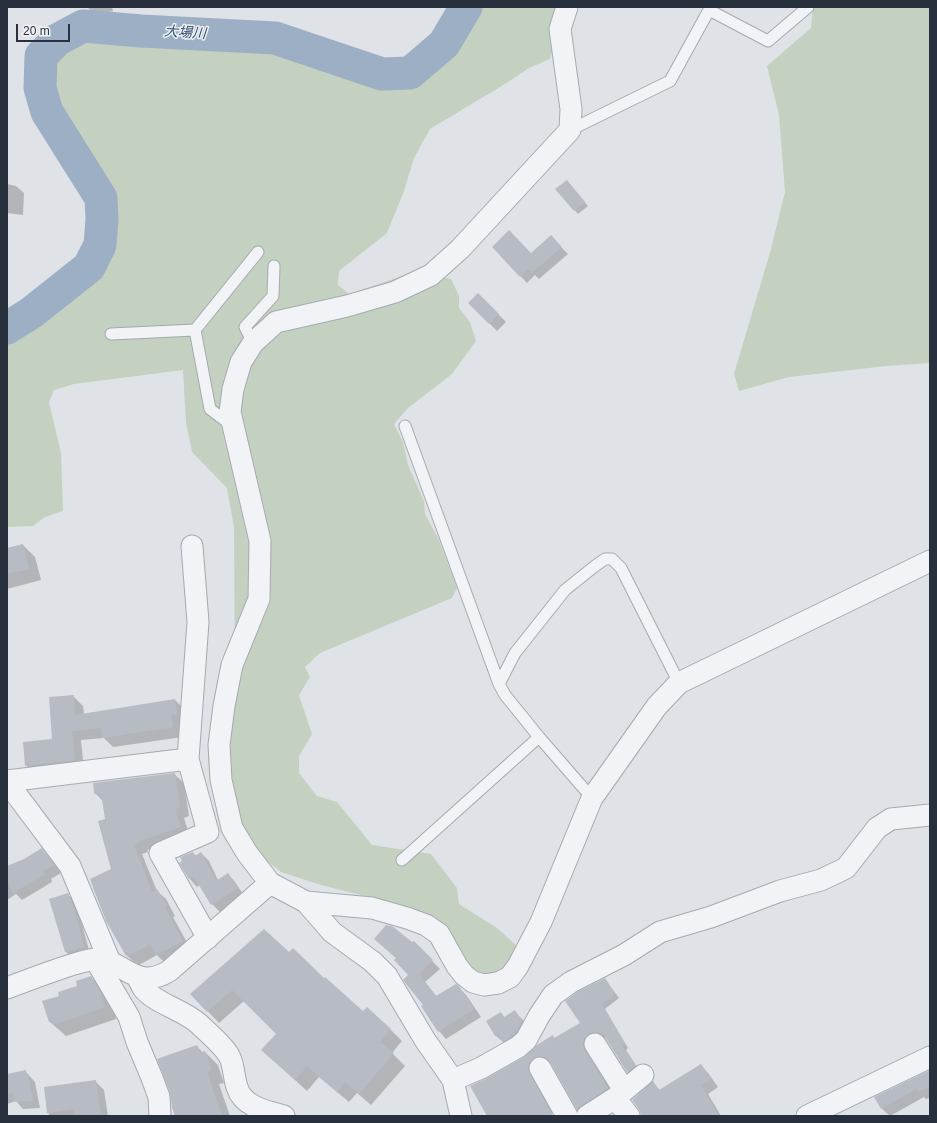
<!DOCTYPE html>
<html>
<head>
<meta charset="utf-8">
<style>
	body { margin:0 }
	#map { position:relative; width:937px; height:1123px; overflow:hidden; background:#dfe2e7; font-family:Helvetica,sans-serif }
	canvas { display:block }
	.frame { position:absolute; inset:0; border:8px solid #29303d; pointer-events:none }
	.scale { position:absolute; left:16px; top:24px; width:54px; height:18px; box-sizing:border-box; border:2px solid #29303d; border-top:0; padding-left:5px; font-size:12px; line-height:14px; white-space:nowrap; color:#29303d; -webkit-text-stroke:3px #eef1f5; paint-order:stroke }
</style>
</head>
<body>
<div id="map">
<canvas width="937" height="1123"></canvas>
<div class="frame"></div>
<div class="scale">20 m</div>
</div>
<script>
const ctx = document.querySelector('canvas').getContext('2d');
ctx.lineJoin = 'round';
function fillPath(path, color) {
  ctx.fillStyle = color;
  ctx.fill(path, 'evenodd');
}
function stroke(path, color, width, dash) {
  ctx.strokeStyle = color;
  ctx.lineWidth = width;
  ctx.lineCap = dash ? 'butt' : 'round';
  ctx.setLineDash(dash || []);
  ctx.stroke(path);
}
function write(font, color, halo, rows, align = 'center') {
  ctx.font = font + ' Helvetica,"Noto Sans JP",sans-serif';
  ctx.lineWidth = 3;
  ctx.setLineDash([]);
  ctx.textBaseline = 'middle';
  ctx.strokeStyle = halo;
  ctx.fillStyle = color;
  for (const [text, x, y, turn = 0] of rows) {
    ctx.save();
    ctx.translate(x, y);
    ctx.rotate((+turn || 0) * Math.PI / 180);
    ctx.textAlign = isNaN(turn) ? turn : align;
    if (halo) ctx.strokeText(text, 0, 0);
    ctx.fillText(text, 0, 0);
    ctx.restore();
  }
}
fillPath(new Path2D(`
	M477,7H567L550,59L529,68L505,84L430,129L414,158L404,191L387,233L339,271L338,285L349,294L414,272L451,279L459,296V308L470,322L476,341L452,374L408,408L394,424L403,442L408,465L424,501L425,514L439,540L457,588L452,598L320,653L305,667L310,677L299,695L312,734L299,756V773L317,796L337,802L372,845L431,854L457,888L459,904L497,928L517,946L518,956L496,976L473,973L389,902L321,885L281,872L254,851L235,819L231,759L230,720L235,685L234,527L227,488L192,452L186,422L183,370L74,384L54,390L49,402L61,453L63,511L45,517L33,526L7,527V337L80,281L108,247L109,203L90,179L55,113L48,72L59,53L86,34L227,44L301,58L396,83L453,58Z
	M813,7H930V363L886,366L789,377L739,391L734,374L771,249L785,192L779,115L767,66L811,28Z`), '#c4d1c0');
fillPath(new Path2D(`
	M87,7H112L113,11L95,15Z
	M7,184L16,186L24,193L23,215L7,213Z
	M570,185L588,206L578,214L557,189Z
	M557,243L568,254L539,279L535,275L527,283L493,247L531,254Z
	M478,294L506,322L497,331L469,303Z
	M23,545L35,557L41,580L7,589V549Z
	M74,697L83,706L84,714L175,700L185,710L183,737L113,747L104,738L81,740L84,770L36,775L26,765L53,740Z
	M174,774L184,783L189,816L184,818L190,837L147,850L148,852L142,854L157,891L166,899L175,916L173,917L191,950L166,964L157,955L139,965L136,962L135,963L125,954L107,920L93,888L112,869L103,801L95,793Z
	M42,849L49,857L61,873L51,879L52,882L22,900L16,894L7,900V865L9,867L24,860Z
	M193,853L196,856L201,853L209,861L218,880L228,874L235,882L245,897L220,912L212,904L200,885L197,887L190,879L181,863Z
	M68,895L75,901L79,913L90,954L72,958L66,952L51,899Z
	M375,939L412,944L414,942L440,969L425,982L437,997L458,987L466,995L481,1017L446,1039L439,1031L410,976L397,959Z
	M289,954L324,980L363,1013L390,1029L402,1041L392,1053L405,1066L371,1105L357,1093L349,1102L319,1077L307,1091L262,1050L277,1034L244,1001L219,1023L191,994Z
	M91,977L103,990L111,1003L116,1019L66,1036L50,1022L60,996L79,986Z
	M605,979L619,998L605,1009L628,1048L626,1050L639,1070L632,1076L628,1072L606,1038L600,1036L587,1050L589,1056L612,1092L580,1109L576,1105L551,1062L545,1060L532,1073L534,1079L552,1112V1115L512,1065L582,1023Z
	M515,1012L522,1019L529,1029L510,1048L495,1035L501,1013L505,1018Z
	M197,1046L203,1053L205,1052L218,1065L224,1083L219,1084L230,1116H176Z
	M701,1065L708,1073L718,1087L708,1094L721,1116H642V1114L633,1100L653,1083L661,1091Z
	M25,1071L35,1082L40,1108L23,1109L16,1101L7,1104V1075Z
	M930,1071V1098L926,1099L924,1097L890,1116L881,1108Z
	M95,1081L104,1090L108,1116H49L45,1088Z`), '#0003');
stroke(new Path2D(`
	M7,328L31,313L89,267L100,245L102,219L101,198L47,112L40,88L41,56L57,40L83,26L141,31L275,38L382,74L410,73L444,44L466,7`), '#9cafc5', 33);
fillPath(new Path2D(`
	M567,180L585,202L574,211L555,189Z
	M509,230L531,253L551,235L562,247L532,273L528,269L520,277L492,247Z
	M478,293L499,314L489,324L468,303Z
	M23,544L29,569L7,574V548Z
	M74,695L75,715L175,699L177,714L171,715L173,727L102,738L101,728L72,731L75,760L25,766L23,742L52,739L49,697Z
	M175,773L180,807L175,809L181,827L139,841V843L134,845L152,892L157,889L167,906L165,907L183,941L156,955L150,944L129,956L127,952L125,954L106,921L90,879L111,869L98,821L105,819L101,793L94,794L93,783Z
	M42,848L54,865L43,871L45,874L13,893L7,879V866L24,859Z
	M193,852L195,856L201,852L216,881L228,873L238,888L211,905L194,877L189,879L179,863L182,861L180,857Z
	M68,893L73,905L84,947L65,952L49,899Z
	M386,925L392,926L412,942L414,941L433,960L419,974L436,996L456,984L459,986L474,1009L438,1032L421,1006L423,1005L403,980L408,975L394,960L396,958L374,939Z
	M264,929L289,952L293,948L324,978L325,977L363,1011L367,1007L391,1029L380,1042L394,1053L359,1094L345,1082L337,1092L307,1066L295,1080L261,1050L276,1034L232,990L207,1012L190,994Z
	M91,976L99,990L105,1007L53,1025L52,1021L49,1022L42,1001L59,996L58,992L77,986L76,981Z
	M605,978L615,994L602,1004L625,1044L622,1045L636,1066L627,1072L605,1037L600,1033L594,1032L589,1034L584,1039L583,1045L585,1050L608,1088L581,1106L577,1110L550,1062L546,1058L540,1056L534,1058L530,1062L528,1068L530,1074L553,1116H487L470,1086L487,1078L524,1057L537,1045L553,1035L554,1038L580,1023L565,1001L577,992Z
	M515,1010L522,1022L516,1032L503,1042L498,1034L495,1036L486,1021L501,1012L504,1017Z
	M197,1045L200,1053L205,1051L212,1070L207,1072L222,1116H175L172,1108L170,1093L157,1059Z
	M701,1064L711,1079L701,1085L719,1116H641L639,1109L632,1100L653,1081L659,1090Z
	M26,1070V1074H28L33,1101L15,1102L13,1093L7,1095V1074Z
	M930,1070V1086L918,1092L916,1089L881,1109L874,1097Z
	M96,1080L101,1116H74V1109L47,1113L44,1087Z`), '#b6bbc4');
const lane = new Path2D(`
	M570,130L670,81L709,10L768,41L808,7
	M111,334L195,330
	M253,343L245,327L273,296L274,266
	M231,425L210,409L195,330L258,252
	M405,426L499,684
	M539,737L505,695L499,684L515,653L565,590L595,566L605,559H612L621,568L679,683
	M402,860L539,737L592,798`);
const street = new Path2D(`
	M567,7L560,29L571,109L570,130L460,249L431,275L395,292L347,306L276,322L253,343L241,362L233,389L230,412L260,541L259,599L232,665L224,706L219,745L221,780L232,828L247,853L270,883L306,902L372,908L407,918L426,925L439,934L457,966L464,975L473,982L484,985L498,983L510,977L518,966L541,922L592,798L657,706L679,683L930,561
	M188,759L198,622L192,546
	M7,781L188,759L208,832L160,853L208,938
	M7,782L70,866L110,962
	M306,902L332,932L373,962L387,976L425,1040L453,1080L461,1116
	M95,959L129,1017L137,1042L152,1078L159,1097L160,1116
	M137,977C139,980 141,984 143,988C154,1003 184,1010 199,1024C208,1033 227,1048 231,1060C234,1069 234,1078 237,1087C243,1107 266,1111 284,1116
	M7,988C28,980 49,972 71,965C78,963 87,960 95,959C124,959 135,992 169,971L270,883
	M595,1044L624,1090
	M540,1068L567,1116
	M453,1080L481,1068L518,1047L526,1040L539,1016L553,995L571,982L624,955L660,932L711,917L780,891L821,880L846,868L877,828L891,819L930,815
	M615,1098L629,1116
	M587,1116L615,1098L643,1075
	M807,1116L930,1057`);
stroke(lane, '#a5a9b1', 13);
stroke(street, '#a5a9b1', 23);
stroke(lane, '#f1f3f6', 11);
stroke(street, '#f1f3f6', 21);
write('italic 14px', '#354e6e', '#eef1f5', [
	["大場川",185,33,4]
]);
</script>
</body>
</html>
